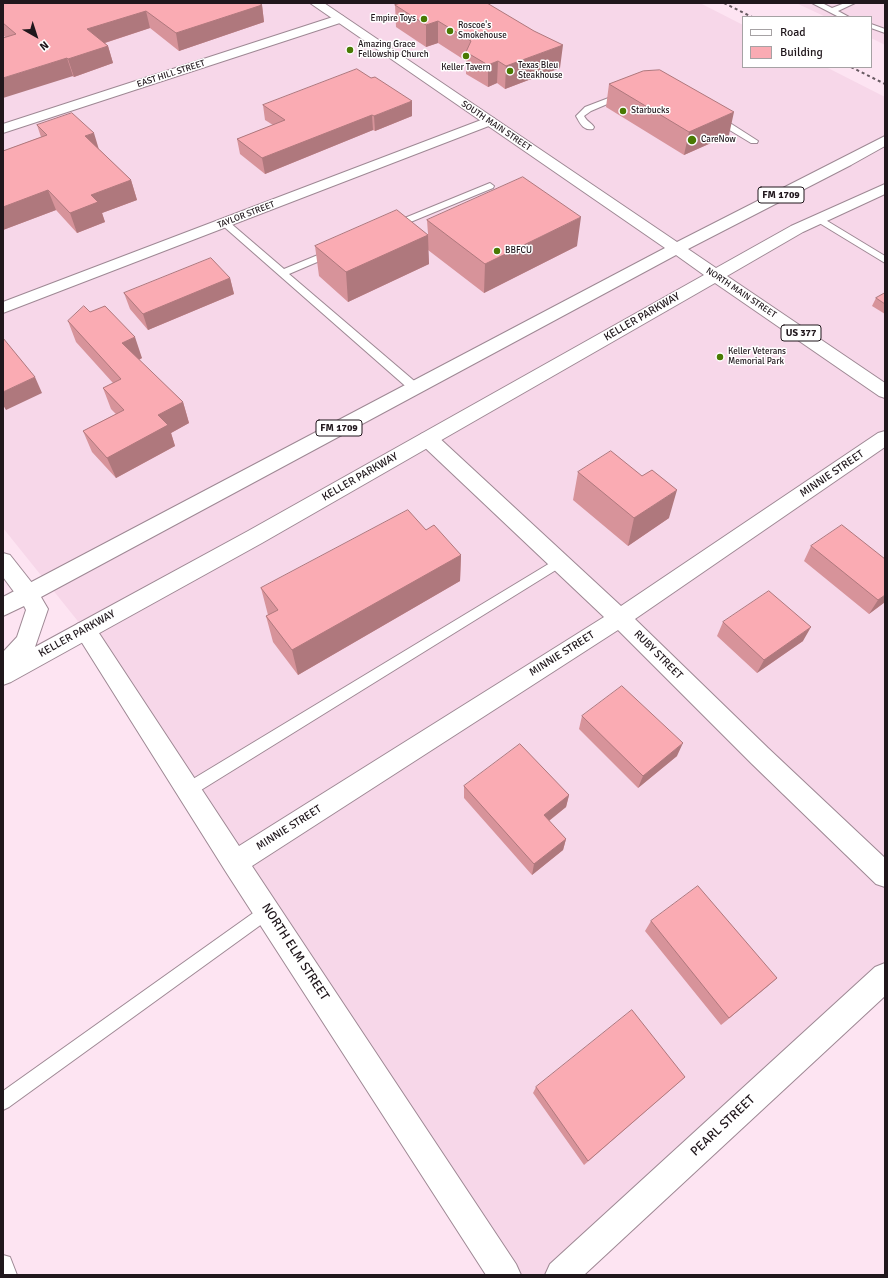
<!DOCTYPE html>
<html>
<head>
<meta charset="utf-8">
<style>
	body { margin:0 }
	#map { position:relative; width:888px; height:1278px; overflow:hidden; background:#fde4f2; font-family:Signika,sans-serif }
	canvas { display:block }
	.frame { position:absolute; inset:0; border:4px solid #20171c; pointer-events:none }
	.legend { position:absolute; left:742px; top:16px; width:130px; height:52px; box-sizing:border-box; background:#fff; border:1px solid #a6a2a4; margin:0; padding:5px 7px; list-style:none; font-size:12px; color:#20171c }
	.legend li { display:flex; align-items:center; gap:8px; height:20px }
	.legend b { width:20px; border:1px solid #a6a2a4 }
	.north { position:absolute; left:16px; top:16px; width:40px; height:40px; -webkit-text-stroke:3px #fff; paint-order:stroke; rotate:141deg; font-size:11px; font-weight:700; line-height:16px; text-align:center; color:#20171c }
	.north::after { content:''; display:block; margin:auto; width:14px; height:18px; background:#20171c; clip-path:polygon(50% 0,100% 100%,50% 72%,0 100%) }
</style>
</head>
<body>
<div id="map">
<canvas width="888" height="1278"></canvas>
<div class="frame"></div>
<ul class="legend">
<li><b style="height:5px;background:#fff"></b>Road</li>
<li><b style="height:11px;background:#faabb3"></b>Building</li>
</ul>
<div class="north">N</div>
</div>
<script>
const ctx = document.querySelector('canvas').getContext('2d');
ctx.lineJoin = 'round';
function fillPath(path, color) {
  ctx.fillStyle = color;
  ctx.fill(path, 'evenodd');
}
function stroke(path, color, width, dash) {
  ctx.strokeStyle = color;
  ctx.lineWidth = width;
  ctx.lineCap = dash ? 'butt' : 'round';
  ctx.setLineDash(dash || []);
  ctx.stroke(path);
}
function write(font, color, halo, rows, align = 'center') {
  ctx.font = font + ' Signika,sans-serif';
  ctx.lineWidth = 3;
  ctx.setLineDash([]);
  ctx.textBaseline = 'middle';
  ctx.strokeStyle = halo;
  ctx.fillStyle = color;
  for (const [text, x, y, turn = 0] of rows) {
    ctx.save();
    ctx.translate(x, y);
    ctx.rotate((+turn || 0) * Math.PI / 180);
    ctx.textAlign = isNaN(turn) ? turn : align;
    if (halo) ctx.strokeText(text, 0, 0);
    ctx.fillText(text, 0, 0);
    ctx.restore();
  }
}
fillPath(new Path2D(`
	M3,3H700L743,25V67H826L885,97V977L561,1275H505L85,630L3,528Z
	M796,3H885V45L871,38V17H826Z`), '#f7d7e9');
const service = new Path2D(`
	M812,3H822L832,8L845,3H855L838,11L849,17H839Z
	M871,24L885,29V33L871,28Z
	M619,94H622L626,96L591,111L584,116C588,123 591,122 594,127L593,129C583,131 580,123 576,116L585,107Z
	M713,116H719L758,141L757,143H751L713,120Z
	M490,183L494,186L493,188L396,228L393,229L388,226L390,224Z
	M819,216L885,256V263L816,221L814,219Z
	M225,220L228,221L284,269L330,250H336L338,252L336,254L289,274L419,385L420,388L419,391H411L222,225L220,223Z
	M560,557L564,559L566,562L564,565L193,795L188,797L183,795L181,790L183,785Z
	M268,903L273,906L276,911L273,916L9,1107L3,1110V1091L263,906Z
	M3,1255L10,1257L17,1275H3Z`);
const minor = new Path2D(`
	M339,15L343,16L345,19L343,22L3,133V124Z
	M489,117L494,118L496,121L494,124L3,313V302Z
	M885,431V447L635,619L768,748L885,858V887L876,884L752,764L618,630L252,866L516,1264L521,1275H486L226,872L74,630L77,624L85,621L93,624L239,846L604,617L421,444L419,439L421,434L428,432L435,434L621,606L878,433Z
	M885,963V996L584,1275H545L550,1264L875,967Z`);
const tertiary = new Path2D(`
	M3,553L10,555L36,588L39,594L36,600L28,603L20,600L3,577Z`);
const primary = new Path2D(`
	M310,3H324L677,242L885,136V146L851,165L688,249L716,268L791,226L885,184V194L803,232L727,276L885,383V398L879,396L715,283L262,543L11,682L3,685V652L17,637L26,610L24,606L3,616V597L665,248ZM676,255L704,275L248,531L35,647L48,609L41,597Z`);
stroke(service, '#9e8894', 2);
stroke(minor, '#9e8894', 2);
stroke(tertiary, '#9e8894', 2);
stroke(primary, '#9e8894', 2);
fillPath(service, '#fff');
fillPath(minor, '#fff');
fillPath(tertiary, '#fff');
fillPath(primary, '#fff');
stroke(new Path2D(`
	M724,3L752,17
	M851,67L885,84`), '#675961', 2, [3, 3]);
fillPath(new Path2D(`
	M3,3L262,5L264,22L179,51L150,28L105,43L108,46L113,63L74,77L5,37L3,35Z
	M401,3L560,68L505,89L497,83L488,87L466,74V61L438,43L426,47L396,27L395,5Z
	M609,84L729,135L684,155L606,107Z
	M263,105L412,116L375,131L373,130L265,174L240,154L237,139L273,125L265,120Z
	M37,125L100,150L131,180L137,200L102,213L105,222L77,233L56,210L3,230V151L41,137Z
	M427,220L577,246L484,293L428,250L429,264L348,302L319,276L315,246L428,234Z
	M230,278L234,294L148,330L130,309L124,293Z
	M885,293V314L872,306L876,298Z
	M90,312L142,358L139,360L183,402L189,423L171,433L175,446L116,478L92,452L83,431L116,414L111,409L103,388L113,383L76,342L68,321Z
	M578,472L669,518L628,546L573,500Z
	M426,530L461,555L460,581L298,675L273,642L266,616L268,615L261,588Z
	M811,546L885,602L869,614L804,561Z
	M723,622L803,641L757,673L717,636Z
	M582,716L677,756L638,788L579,729Z
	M464,786L569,795L566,807L549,821L566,839L563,850L532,875L464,798Z
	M651,921L777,978L721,1025L645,931Z
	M685,1077L584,1165L533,1093L536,1087Z`), '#d7939a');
fillPath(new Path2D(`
	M262,5L264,22L179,51L176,33Z
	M146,11L150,28L92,47L87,29Z
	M438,21V43L426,47V25Z
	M563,45L560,68L505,89L506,66Z
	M108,46L113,63L74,77L68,59Z
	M67,58L73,76L3,98V78Z
	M498,61L497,83L488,87V65Z
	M412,101V116L375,131L374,116Z
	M734,112L729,135L684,155L689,132Z
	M372,115L373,130L265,174L262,158Z
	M94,133L100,153L85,136Z
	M131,180L137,200L102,213L105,222L77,233L70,213L91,195Z
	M48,190L56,210L3,230V207Z
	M581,217L577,246L484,293L485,264Z
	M428,235L429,264L348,302L346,272Z
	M230,278L234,294L148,330L143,314Z
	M135,337L142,358L129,364L122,343Z
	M35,377L42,393L6,410L3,405V392Z
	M183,402L189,423L171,433L175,446L116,478L107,458L158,415Z
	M677,490L669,518L628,546L634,518Z
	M461,555L460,581L298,675L292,650Z
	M885,595V602L869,614L878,600Z
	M811,627L803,641L757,673L764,660Z
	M683,743L677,756L638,788L643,776Z
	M569,795L566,807L541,827L544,815Z
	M566,839L563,850L532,875L534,864Z
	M777,978L768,986L721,1025L729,1018Z`), '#af787d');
const building = new Path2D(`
	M3,3H259L262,5L176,33L146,11L87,29L108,46L68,59L67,58L3,78V38L16,34L3,23Z
	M401,3H487L534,31L563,45L506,66L498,61L488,65L466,52L471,41L438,21L426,25L395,5Z
	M357,69L371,78L375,77L412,101L374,116L372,115L262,158L237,139L285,120L263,105Z
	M660,70L734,112L689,132L609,84L643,71Z
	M72,113L94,133L85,136L131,180L91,195L98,202L70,213L48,190L3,207V151L47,135L37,125Z
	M523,177L581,217L485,264L427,220Z
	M397,210L428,235L346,272L315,246Z
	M211,258L230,278L143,314L124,293Z
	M885,293V304L876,298Z
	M84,306L90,312L105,306L135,337L122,343L183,402L158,415L168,425L107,458L83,431L124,410L103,388L121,379L68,321Z
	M3,338L35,377L3,392Z
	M611,451L642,476L652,470L677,490L634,518L578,472Z
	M408,510L426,530L434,525L461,555L292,650L266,616L278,610L261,588Z
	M842,525L885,559V595L878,600L811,546Z
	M769,591L811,627L764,660L723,622Z
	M622,686L683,743L643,776L582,716Z
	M520,744L569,795L544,815L566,839L534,864L464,786Z
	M698,886L777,978L729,1018L651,921Z
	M632,1010L685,1077L588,1161L536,1087Z`);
fillPath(building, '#faabb3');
stroke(building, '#af787d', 1);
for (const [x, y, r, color] of [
	[424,19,4,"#497a03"],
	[450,31,4,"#497a03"],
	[350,50,4,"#497a03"],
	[466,56,4,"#497a03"],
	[510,71,4,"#497a03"],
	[623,111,4,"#497a03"],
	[692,140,5,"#497a03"],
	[497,251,4,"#497a03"],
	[720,357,4,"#497a03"]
]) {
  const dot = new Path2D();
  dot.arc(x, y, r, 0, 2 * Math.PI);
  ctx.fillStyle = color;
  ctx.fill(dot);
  stroke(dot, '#fff', 1.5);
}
write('9px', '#20171c', '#fff', [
	["Empire Toys",416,19,"right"],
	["Roscoe's",458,26],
	["Smokehouse",458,36],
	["Amazing Grace",358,45],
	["Fellowship Church",358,55],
	["Texas Bleu",518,66],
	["Steakhouse",518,76],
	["Keller Tavern",466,68,"center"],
	["Starbucks",631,111],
	["CareNow",701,140],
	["BBFCU",505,251],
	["Keller Veterans",728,352],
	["Memorial Park",728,362]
], 'left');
write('9px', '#20171c', '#fff', [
	["EAST HILL STREET",171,74,-18],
	["SOUTH MAIN STREET",496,126,34],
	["TAYLOR STREET",246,215,-21],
	["NORTH MAIN STREET",741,293,34]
]);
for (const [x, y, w] of [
	[781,195,46],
	[801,333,40],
	[339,428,46]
]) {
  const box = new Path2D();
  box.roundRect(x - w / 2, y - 8, w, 16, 3);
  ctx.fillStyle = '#fff';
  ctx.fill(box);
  stroke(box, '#20171c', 1);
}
write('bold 10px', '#20171c', null, [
	["FM 1709",781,195],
	["US 377",801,333],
	["FM 1709",339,428]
]);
write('11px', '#20171c', '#fff', [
	["KELLER PARKWAY",642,317,-30],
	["MINNIE STREET",832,474,-34],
	["KELLER PARKWAY",360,477,-30],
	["KELLER PARKWAY",77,634,-29],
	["MINNIE STREET",562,654,-32],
	["RUBY STREET",658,655,45],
	["MINNIE STREET",289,828,-32]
]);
write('13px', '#20171c', '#fff', [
	["NORTH ELM STREET",295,952,57],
	["PEARL STREET",723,1126,-43]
]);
</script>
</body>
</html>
